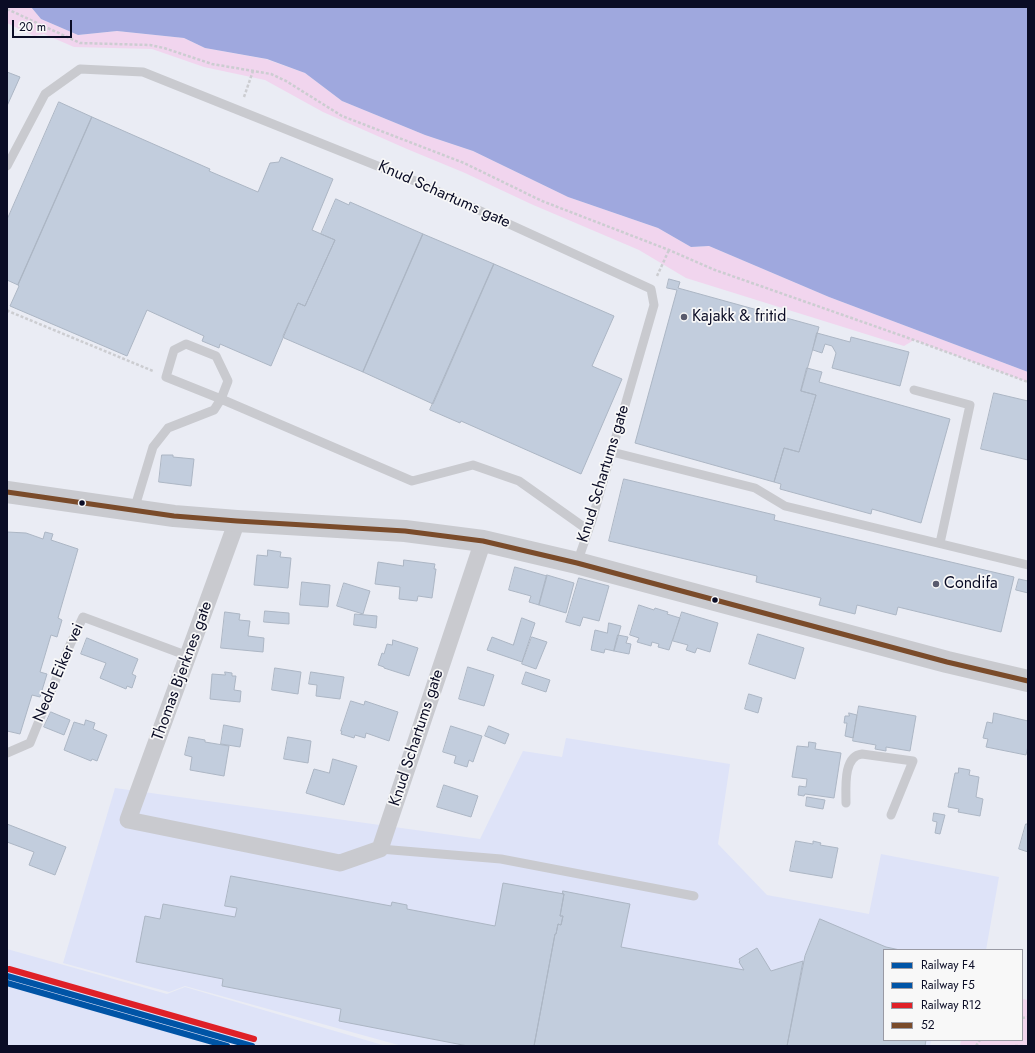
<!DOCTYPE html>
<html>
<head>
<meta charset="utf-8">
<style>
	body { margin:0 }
	#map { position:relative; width:1035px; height:1053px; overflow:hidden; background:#eaecf4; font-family:Jost,sans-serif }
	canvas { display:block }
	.frame { position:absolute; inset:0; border:8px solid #0a0c25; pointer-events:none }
	.legend { position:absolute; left:883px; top:949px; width:140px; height:92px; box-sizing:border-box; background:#f8f8f8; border:1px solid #999aa4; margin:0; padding:5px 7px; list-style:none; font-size:12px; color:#0a0c25 }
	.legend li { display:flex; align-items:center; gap:8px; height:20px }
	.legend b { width:20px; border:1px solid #999aa4 }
	.scale { position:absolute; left:12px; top:20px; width:60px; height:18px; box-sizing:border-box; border:2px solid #0a0c25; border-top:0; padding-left:5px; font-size:12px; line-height:14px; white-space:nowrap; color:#0a0c25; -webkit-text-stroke:3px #f8f8f8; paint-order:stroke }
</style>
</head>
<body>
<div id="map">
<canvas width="1035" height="1053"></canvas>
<div class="frame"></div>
<ul class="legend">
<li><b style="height:5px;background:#0054a6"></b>Railway F4</li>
<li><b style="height:5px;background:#0054a6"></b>Railway F5</li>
<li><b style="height:5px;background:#df2027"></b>Railway R12</li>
<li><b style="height:5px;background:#7a4b2a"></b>52</li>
</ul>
<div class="scale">20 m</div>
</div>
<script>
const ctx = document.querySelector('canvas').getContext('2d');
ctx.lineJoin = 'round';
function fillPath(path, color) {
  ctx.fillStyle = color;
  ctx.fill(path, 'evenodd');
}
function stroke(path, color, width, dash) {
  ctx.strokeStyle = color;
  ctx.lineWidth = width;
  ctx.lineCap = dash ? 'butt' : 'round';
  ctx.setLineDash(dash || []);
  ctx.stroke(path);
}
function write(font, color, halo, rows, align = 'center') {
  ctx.font = font + ' Jost,sans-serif';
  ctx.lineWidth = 3.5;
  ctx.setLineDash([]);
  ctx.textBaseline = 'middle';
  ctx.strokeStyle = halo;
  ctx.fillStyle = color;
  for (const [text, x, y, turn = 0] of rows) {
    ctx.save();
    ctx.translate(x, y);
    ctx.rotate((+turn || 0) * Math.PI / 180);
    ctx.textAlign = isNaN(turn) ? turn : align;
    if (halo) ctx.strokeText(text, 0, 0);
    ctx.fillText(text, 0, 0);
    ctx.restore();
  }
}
fillPath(new Path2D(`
	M566,738L730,764L718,844L767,895L869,914L881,854L999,877L986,950H884V1040H931L930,1046H402L185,986L169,992L63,963L115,788L480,839L523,751L562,757Z
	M7,949L167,994L185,987L386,1046H7Z`), '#dee3f8');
fillPath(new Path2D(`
	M7,7H31L41,19L78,35L117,31L184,38L205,48L266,59L305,73L342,101L425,135L473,151L568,197L658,228L691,247L709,246L829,297L1028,372V382L914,340L904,346L686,278L639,250L531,204L465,173L407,149L323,112L265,80L204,67L152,49L74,47L44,34L34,36L7,23Z
	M1022,999L1028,1000V1046H960L961,1040H1022Z`), '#f1d5ee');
fillPath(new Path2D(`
	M31,7H1028V372L829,297L709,246L691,247L658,228L568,197L473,151L425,135L342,101L305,73L267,59L205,48L184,38L117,31L78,35L41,19Z`), '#9fa8de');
const building = new Path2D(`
	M7,72L20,77L7,106Z
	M59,102L92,117L18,285L7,280V220Z
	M92,117L210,169L209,171L258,192L270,163L279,162L281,157L333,179L312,230L335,240L305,306L298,303L271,366L220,344L219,348L202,341L204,336L147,310L127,356L10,306L19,286L18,285Z
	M336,199L349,205L350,202L423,234L363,372L284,338L283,336L298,303L305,306L335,240L321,234Z
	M423,234L494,264L433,404L363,372Z
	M494,264L614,316L592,366L622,379L581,474L461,421L460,423L430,410Z
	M669,279L680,282L678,288L819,327L801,391L816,395L799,452L784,448L774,482L635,443L677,290L667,288Z
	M817,333L850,342L851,337L909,352L900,386L832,368L836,353L832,346L825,344L822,353L813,350Z
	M807,368L822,372L819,382L950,419L921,523L872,509L871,514L780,489L781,484L774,482L784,448L799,452L816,395L801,391Z
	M994,393L1028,401V460L981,449Z
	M162,455H173V457L194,459L191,486L159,482Z
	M624,479L775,515L774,520L1014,577L1001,632L898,607L896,615L857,605L855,614L819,605L821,598L756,582L757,576L609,541Z
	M7,532L26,533L43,539L45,532L53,534L51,540L78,549L58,618L62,620L57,637L51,635L40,672L47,674L40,697L32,695L20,734L7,731Z
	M268,550L281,552L280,557L291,558L288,588L254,585L257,555L267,556Z
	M404,560L435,564L434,569H436L432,598L418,596L417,601L399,599L400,587L375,584L378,562L403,566Z
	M515,567L547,576L539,605L529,602L531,596L509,590Z
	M547,575L574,583L566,613L539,605Z
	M579,578L609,586L599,621L583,617L580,626L566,622Z
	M1019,579L1028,581V593L1016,590Z
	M302,582L330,585L328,607L300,605Z
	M344,583L370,591L363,614L337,606Z
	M639,605L654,610L655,608L668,612L667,614L680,618L669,650L658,647L659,644L652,642L651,646L637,642L639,638L630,635Z
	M265,611L289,613V624L264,622Z
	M225,612L240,614L239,620L250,621L248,636L264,638L263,652L221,648Z
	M682,612L698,617L718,623L710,652L697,648L695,653L686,650L688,645L673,641Z
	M355,614L377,616L376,628L354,625Z
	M522,618L535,623L522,662L487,650L492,637L513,645Z
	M609,623L621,626L614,651L605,649L604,653L591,650L595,630L607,633Z
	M758,634L804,648L795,679L749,664Z
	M618,635L628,637L626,643L631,644L629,654L614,651Z
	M532,637L547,642L536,669L522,664Z
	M87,638L138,659L132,674L136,676L132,688L127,686L126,689L100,678L106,663L81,654Z
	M393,640L418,648L409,676L384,668V667L378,665L382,653L384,654L387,644L392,645Z
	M468,667L494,675L484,706L459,699Z
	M275,668L301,672L298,694L272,690Z
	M225,672L232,673V676H236L234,690L241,691L240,702L210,699L212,674L225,675Z
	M311,672L344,677L340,699L316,696L317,685L309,684Z
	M526,672L550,680L546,692L522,684Z
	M749,694L762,698L758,713L745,709Z
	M351,701L364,705L365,701L398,712L389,741L366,733L365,738L355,735L354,738L341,734L342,731H341Z
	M859,706L916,716L910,751L886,747V751L875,749L876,745L853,741Z
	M51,712L70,720L64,735L44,727Z
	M849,713L857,715L853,738L845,736L847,723H844L845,716H849Z
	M994,713L1028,721V746L1026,755L986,747L988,739L983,738L987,722L992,723Z
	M86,720L95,723L93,729L107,735L97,761L92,759L91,761L64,750L74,722L84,725Z
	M224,725L243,729L240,747L221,744Z
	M451,726L482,736L473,762L469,760L467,767L454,763L456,756L443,752Z
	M489,726L509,734L505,744L485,736Z
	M189,737L205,740V742L229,746L224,776L190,770L192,757L185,755Z
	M288,737L311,741L308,763L284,759Z
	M809,742L816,743L815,749L841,753L834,798L805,794L804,796L798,795L799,786L806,787L807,779L792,777L797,746L808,747Z
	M333,759L357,766L344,805L306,793L314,769L329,773Z
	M959,768L970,770L969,775L979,777L976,797L983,799L980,816L958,812L959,809L948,807L955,773H958Z
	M444,785L478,796L471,817L437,807Z
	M807,797L825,800L823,809L806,806Z
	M934,813L945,815L940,834L935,833L937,822L933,821Z
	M7,824L66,847L55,875L29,865L34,852L7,842Z
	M1026,824H1028V852L1019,849Z
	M796,841L813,844V841L821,843L820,845L838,848L832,878L790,871Z
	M231,876L391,906L392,902L407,905V909L495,926L503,883L564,894L560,916H563L561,925L558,924L556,934H555L534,1046H468L339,1021L341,1009L222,986L223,979L136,962L145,916L160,919L163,904L235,917L237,908L225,906Z
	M563,891L630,904L621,947L744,970L739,962L740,961L739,959L757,948L771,971L803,961L787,1046H534L555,934H556L558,924L561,925L563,916H560L564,894H563Z
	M820,919L886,947L900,950H884V1040H926L925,1046H787L805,956Z`);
fillPath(building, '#c2cddd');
stroke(building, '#acb6c4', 1);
stroke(new Path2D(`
	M7,9L80,43L150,45L164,48L212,64L271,74L286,81L342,116L464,163L542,201L669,250L715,270L914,340L1028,382
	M244,97L253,71
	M657,276L669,250
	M7,310L8,311L153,371
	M1022,1018L1028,1017
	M976,1046L980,1040
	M1015,1046H1024`), '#cccdd1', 2.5, [3, 2]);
stroke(new Path2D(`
	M7,166L45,94L80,69L143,72L415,181L651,289L654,305L592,520L577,563
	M914,390L970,405L940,543
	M612,452L755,488L785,506L1028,565
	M134,510L153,447L168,428L214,410L221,399L166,377L174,350L186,344L216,356L228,381L221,399L412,481L473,465L519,481L588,530
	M7,753L30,743L69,647L83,617L188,656
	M846,803C846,788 843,756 862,754L913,761L891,815
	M380,849L501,859L694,896`), '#c9cacf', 9);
stroke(new Path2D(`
	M237,521L128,820L340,863L380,849L483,541`), '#c9cacf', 17);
stroke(new Path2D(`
	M7,492L174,516L237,521L405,531L483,541L577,563L947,662L1028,681`), '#c9cacf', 22);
stroke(new Path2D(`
	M7,492L174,516L237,521L405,531L483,541L577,563L947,662L1028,681`), '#7a4b2a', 5);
stroke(new Path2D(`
	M7,976L252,1046`), '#0054a6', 6);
stroke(new Path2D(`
	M7,983L227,1046`), '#0054a6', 6);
stroke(new Path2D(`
	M9,969L254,1039`), '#df2027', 6);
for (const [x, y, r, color] of [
	[684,317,4,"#585a6d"],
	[82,503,3.5,"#0a0c25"],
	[936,584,4,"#585a6d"],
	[715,600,3.5,"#0a0c25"]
]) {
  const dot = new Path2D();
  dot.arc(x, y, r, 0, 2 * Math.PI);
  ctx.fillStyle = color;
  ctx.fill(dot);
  stroke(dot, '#f8f8f8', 1.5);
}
write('16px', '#0a0c25', '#f8f8f8', [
	["Knud Schartums gate",444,195,24],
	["Knud Schartums gate",604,474,-73],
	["Thomas Bjerknes gate",183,671,-70],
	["Nedre Eiker vei",59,673,-67],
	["Knud Schartums gate",417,738,-72]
]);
write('16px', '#0a0c25', '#f8f8f8', [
	["Kajakk & fritid",692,317],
	["Condifa",944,584]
], 'left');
</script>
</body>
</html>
